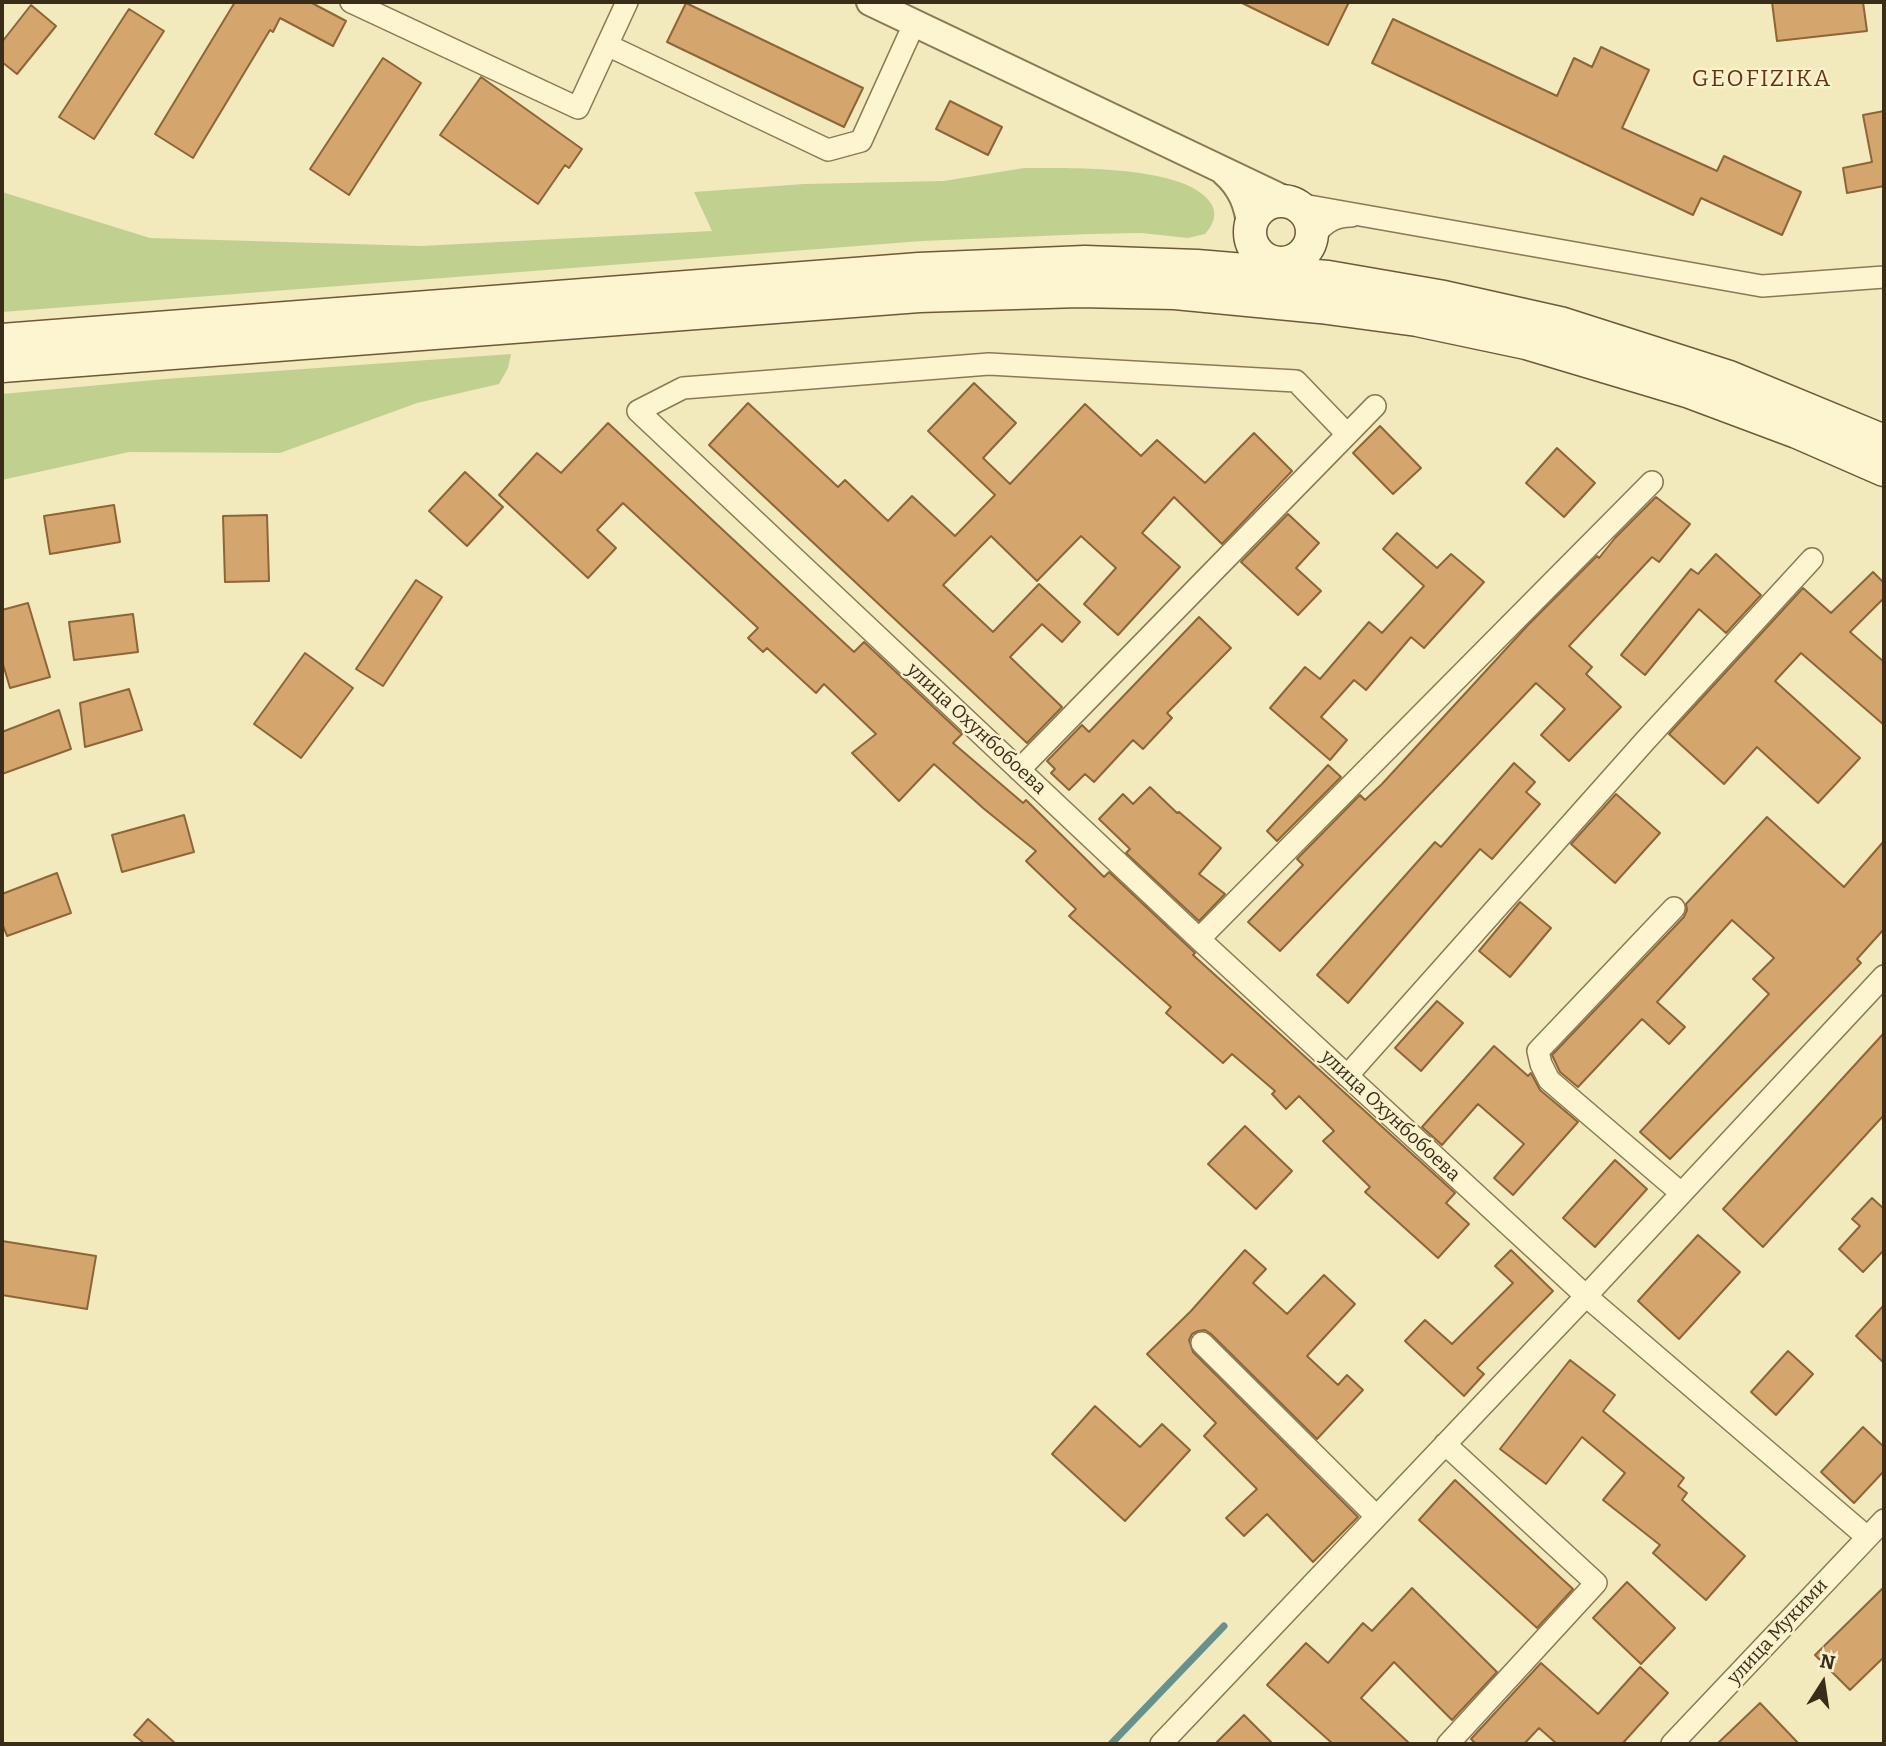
<!DOCTYPE html>
<html>
<head>
<meta charset="utf-8">
<style>
	body { margin:0 }
	#map { position:relative; width:1886px; height:1746px; overflow:hidden; background:#f2e9bc; font-family:Bitter,serif }
	canvas { display:block }
	.frame { position:absolute; inset:0; border:4px solid #392d1a; pointer-events:none }
	.north { position:absolute; left:1788px; top:1648px; width:70px; height:70px; -webkit-text-stroke:5px #f9f2cd; paint-order:stroke; rotate:12deg; font-size:19px; font-weight:700; line-height:28px; text-align:center; color:#392d1a }
	.north::after { content:''; display:block; margin:auto; width:24px; height:32px; background:#392d1a; clip-path:polygon(50% 0,100% 100%,50% 72%,0 100%) }
</style>
</head>
<body>
<div id="map">
<canvas width="1886" height="1746"></canvas>
<div class="frame"></div>
<div class="north">N</div>
</div>
<script>
const ctx = document.querySelector('canvas').getContext('2d');
ctx.lineJoin = 'round';
function fillPath(path, color) {
  ctx.fillStyle = color;
  ctx.fill(path, 'evenodd');
}
function stroke(path, color, width, dash) {
  ctx.strokeStyle = color;
  ctx.lineWidth = width;
  ctx.lineCap = dash ? 'butt' : 'round';
  ctx.setLineDash(dash || []);
  ctx.stroke(path);
}
function write(font, color, halo, rows, align = 'center') {
  ctx.font = font + ' Bitter,serif';
  ctx.lineWidth = 5;
  ctx.setLineDash([]);
  ctx.textBaseline = 'middle';
  ctx.strokeStyle = halo;
  ctx.fillStyle = color;
  for (const [text, x, y, turn = 0] of rows) {
    ctx.save();
    ctx.translate(x, y);
    ctx.rotate((+turn || 0) * Math.PI / 180);
    ctx.textAlign = isNaN(turn) ? turn : align;
    if (halo) ctx.strokeText(text, 0, 0);
    ctx.fillText(text, 0, 0);
    ctx.restore();
  }
}
fillPath(new Path2D(`
	M1024,168C1066,168 1190,164 1212,205C1217,216 1213,225 1205,234L1188,238L1141,233L1090,234L922,241L2,312V192L150,238L421,246L712,231L694,192L804,184L944,181Z
	M511,354L508,368L499,384L417,403L280,453L129,452L2,480V394L165,379Z`), '#c0d18f');
stroke(new Path2D(`
	M1111,1744L1224,1626`), '#67918c', 7);
const building = new Path2D(`
	M235,2H310L346,21L333,46L280,18L273,32L270,30L193,158L155,134Z
	M1240,2H1349L1328,45Z
	M1772,2H1863L1867,31L1777,41Z
	M686,3L863,88L844,127L667,42Z
	M31,5L56,26L17,74L2,62V42Z
	M129,9L164,31L94,139L59,117Z
	M1393,19L1557,96L1574,58L1592,67L1601,47L1649,70L1622,128L1717,171L1724,156L1801,192L1782,235L1701,198L1693,215L1372,63Z
	M383,58L421,83L349,195L310,169Z
	M481,77L582,149L569,168L565,165L538,204L440,135Z
	M950,101L1002,127L988,155L936,129Z
	M1884,111V186L1847,193L1843,168L1872,162L1863,115Z
	M974,383L1016,423L983,458L1010,484L1085,404L1141,456L1157,440L1205,483L1254,433L1292,471L1222,544L1174,497L1142,533L1180,567L1118,635L1084,604L1116,568L1081,536L1037,581L991,536L943,585L993,632L1039,584L1080,622L1062,642L1042,624L1010,657L1062,707L1027,743L709,445L748,403L838,487L845,480L888,521L912,496L955,536L995,495L928,431Z
	M608,423L854,652L864,642L962,734L953,743L1023,803L1026,800L1104,877L1109,872L1195,953L1193,955L1455,1193L1446,1203L1469,1224L1438,1258L1365,1192L1370,1187L1323,1141L1334,1131L1299,1096L1286,1109L1272,1094L1275,1091L1232,1054L1223,1063L1166,1013L1171,1007L1069,916L1076,909L1026,861L1036,851L983,808L934,764L899,801L852,753L876,734L824,684L816,693L767,648L763,652L748,638L758,628L623,503L597,530L616,548L588,578L499,495L537,453L561,473Z
	M1380,426L1421,468L1393,494L1353,453Z
	M1557,448L1595,483L1564,517L1526,483Z
	M465,472L503,507L467,546L429,511Z
	M1656,497L1690,524L1659,562L1652,557L1569,646L1592,667L1586,674L1621,707L1569,761L1541,735L1565,709L1536,683L1280,951L1248,922L1303,865L1297,859L1360,795L1365,800L1382,784L1528,625L1597,556L1599,558L1615,538Z
	M114,505L120,542L50,554L44,516Z
	M1288,514L1319,543L1296,568L1321,591L1298,615L1241,562Z
	M267,515L269,581L225,582L223,516Z
	M1397,533L1437,568L1451,554L1484,582L1424,648L1411,637L1366,690L1354,680L1321,717L1347,740L1330,760L1270,708L1305,667L1320,679L1369,622L1382,633L1424,586L1383,549Z
	M1716,554L1761,595L1726,633L1699,609L1645,675L1621,655L1691,569L1698,574Z
	M1873,572L1884,583V598L1850,632L1884,662V725L1801,653L1775,681L1860,758L1818,803L1757,747L1724,784L1669,734L1803,588L1831,613Z
	M416,580L442,597L383,686L356,669Z
	M28,603L50,677L10,688L2,661V610Z
	M133,614L138,652L74,660L69,622Z
	M1199,617L1231,648L1167,713L1172,718L1143,749L1133,740L1094,782L1085,774L1069,790L1051,773L1055,769L1047,761L1082,725L1089,732Z
	M305,653L353,688L301,758L254,724Z
	M129,689L142,730L85,747L80,703Z
	M59,710L71,749L2,774V732Z
	M1514,763L1535,782L1526,792L1540,804L1492,859L1480,849L1348,1003L1317,975L1435,842L1441,847Z
	M1328,765L1341,777L1277,841L1267,831Z
	M1150,787L1177,813L1179,812L1221,848L1199,874L1225,894L1199,921L1126,853L1130,849L1099,819L1123,794L1133,804Z
	M1616,794L1660,833L1615,883L1571,844Z
	M184,815L194,852L122,872L112,835Z
	M1767,817L1844,887L1884,841V929L1857,959L1861,963L1670,1159L1640,1132L1769,994L1753,979L1774,958L1732,920L1657,1002L1685,1027L1669,1044L1642,1019L1578,1087L1560,1072L1552,1055L1684,917L1687,910L1686,904Z
	M57,873L71,913L7,936L2,923V894Z
	M1520,902L1551,928L1510,977L1479,951Z
	M1437,1001L1463,1023L1421,1071L1395,1048Z
	M1884,1033V1115L1763,1247L1723,1209Z
	M1494,1046L1528,1076L1531,1073L1540,1090L1578,1122L1513,1195L1494,1178L1524,1144L1478,1104L1442,1145L1422,1127Z
	M1245,1126L1292,1171L1256,1209L1208,1164Z
	M1615,1160L1647,1189L1595,1247L1563,1218Z
	M1872,1198L1884,1209V1250L1863,1272L1839,1249L1860,1226L1852,1219Z
	M1698,1235L1740,1272L1679,1339L1638,1301Z
	M2,1241L96,1256L87,1309L2,1295Z
	M1245,1250L1266,1269L1253,1283L1287,1314L1324,1275L1355,1304L1307,1356L1338,1385L1347,1375L1363,1390L1317,1439L1211,1334L1205,1330L1198,1331L1192,1334L1189,1340L1193,1352L1358,1517L1313,1562L1267,1514L1244,1536L1226,1518L1257,1489L1204,1436L1216,1423L1147,1354L1191,1311Z
	M1511,1250L1553,1291L1477,1368L1484,1374L1464,1396L1405,1341L1425,1320L1452,1344L1513,1283L1495,1266Z
	M1884,1305V1363L1856,1336Z
	M1788,1351L1813,1374L1776,1415L1751,1392Z
	M1570,1360L1615,1395L1603,1411L1684,1478L1678,1486L1687,1493L1682,1500L1745,1556L1706,1600L1653,1553L1660,1545L1603,1500L1625,1473L1582,1437L1546,1484L1500,1449Z
	M1095,1406L1140,1447L1162,1424L1190,1450L1125,1521L1052,1454Z
	M1863,1427L1884,1447V1471L1854,1503L1821,1472Z
	M1455,1480L1573,1589L1537,1628L1419,1520Z
	M1627,1582L1675,1628L1641,1664L1593,1618Z
	M1884,1587V1657L1850,1690L1815,1655Z
	M1412,1588L1497,1672L1452,1720L1394,1662L1361,1698L1410,1744H1333L1267,1685L1306,1643L1328,1663L1363,1623L1372,1631Z
	M1541,1663L1598,1714L1640,1667L1668,1693L1622,1744H1557L1539,1728L1524,1744H1476L1471,1739Z
	M1760,1703L1799,1744H1717Z
	M1244,1715L1273,1744H1215Z
	M148,1719L176,1744H145L134,1735Z`);
fillPath(building, '#d4a66e');
stroke(building, '#8d6537', 2);
const minor = new Path2D(`
	M351,2L578,108L627,2
	M607,45L828,150L861,141L915,22
	M1292,203L1762,286L1884,277
	M1312,238C1323,224 1333,216 1351,216
	M1347,434L1296,381L989,364L683,388L638,411L1199,939L1586,1296L1867,1537
	M1019,770L1375,406
	M1674,908L1538,1051L1541,1064L1549,1080L1681,1193
	M1199,939L1652,482
	M1347,1076L1645,741L1812,559
	M1202,1343L1376,1516
	M1445,1444L1596,1583L1448,1744
	M1161,1744L1586,1296L1884,976
	M1672,1744L1884,1520`);
const tertiary = new Path2D(`
	M870,2L1292,203
	M1224,172C1242,188 1248,205 1251,229`);
const secondary = new Path2D(`
	M1250 232a31 31 0 1 1 62 0a31 31 0 1 1-62 0Z
	M2,340L919,269L1085,262L1197,266L1328,277L1444,297L1560,323L1729,377L1884,441
	M2,366L919,296L1079,291L1175,293L1320,307L1417,320L1526,343L1690,392L1797,432L1884,470`);
stroke(minor, '#8b7954', 24);
stroke(tertiary, '#8b7954', 30);
stroke(secondary, '#6d5937', 35);
stroke(minor, '#fcf5d0', 21);
stroke(tertiary, '#fcf5d0', 26);
stroke(secondary, '#fcf5d0', 32);
write('19px', '#392d1a', '#f9f2cd', [
	["улица Охунбобоева",976,729,43],
	["улица Охунбобоева",1390,1116,43],
	["улица Мукими",1778,1632,-47]
]);
ctx.letterSpacing = '2px';
write('23px', '#6a3215', '#f9f2cd', [
	["GEOFIZIKA",1762,80]
]);
ctx.letterSpacing = '0px';
</script>
</body>
</html>
